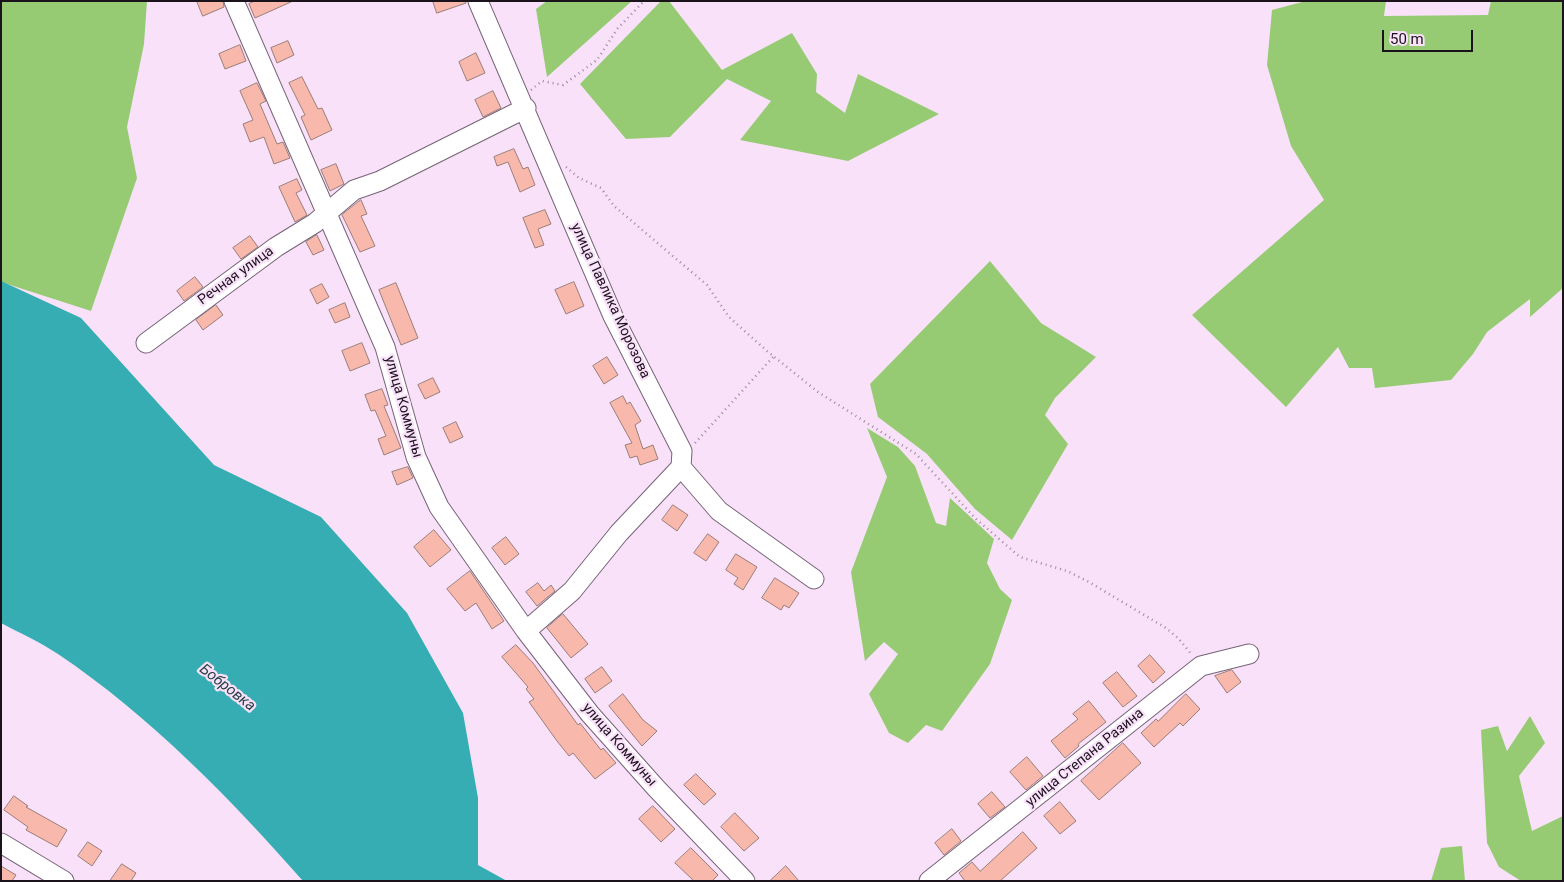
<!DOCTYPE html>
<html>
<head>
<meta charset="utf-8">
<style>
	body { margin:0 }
	#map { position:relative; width:1564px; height:882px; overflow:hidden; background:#f8e1f9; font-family:Roboto,sans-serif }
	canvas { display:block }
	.frame { position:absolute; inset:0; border:2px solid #1b131b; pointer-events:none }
	.scale { position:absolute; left:1382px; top:30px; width:91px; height:22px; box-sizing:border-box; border:2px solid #1b131b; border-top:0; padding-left:6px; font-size:15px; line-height:18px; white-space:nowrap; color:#1b131b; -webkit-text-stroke:4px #f8e1f9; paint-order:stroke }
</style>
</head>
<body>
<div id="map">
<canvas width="1564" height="882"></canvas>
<div class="frame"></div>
<div class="scale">50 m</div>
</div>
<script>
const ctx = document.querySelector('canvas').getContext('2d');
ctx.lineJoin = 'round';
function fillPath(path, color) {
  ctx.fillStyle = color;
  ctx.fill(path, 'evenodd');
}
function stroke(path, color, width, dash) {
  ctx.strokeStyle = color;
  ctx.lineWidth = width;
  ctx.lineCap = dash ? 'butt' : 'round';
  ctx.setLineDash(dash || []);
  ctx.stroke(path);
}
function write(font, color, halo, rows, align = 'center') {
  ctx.font = font + ' Roboto,sans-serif';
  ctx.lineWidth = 4.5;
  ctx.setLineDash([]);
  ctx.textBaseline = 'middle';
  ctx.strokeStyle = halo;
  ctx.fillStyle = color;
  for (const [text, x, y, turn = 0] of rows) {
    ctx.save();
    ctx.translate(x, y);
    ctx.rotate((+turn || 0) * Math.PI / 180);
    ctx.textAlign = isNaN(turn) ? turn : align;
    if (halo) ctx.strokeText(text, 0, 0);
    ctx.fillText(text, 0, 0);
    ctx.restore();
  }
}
fillPath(new Path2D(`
	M1,1H147L144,44L127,127L137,178L91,311L1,282Z
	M547,1H632L547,77L536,9Z
	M661,1H669L722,70L792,33L817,74L816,92L845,113L858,74L939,114L848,161L740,140L771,101L727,79L670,137L626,139L580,84Z
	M1306,1H1386L1384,16L1488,15L1491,1H1563V288L1530,317V299L1487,332L1473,354L1451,380L1375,388L1372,368H1349L1338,347L1286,407L1192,315L1324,200L1291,146L1267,65L1272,10Z
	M990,261L1041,323L1096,357L1055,398L1045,415L1068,444L1012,540L975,509L927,454L878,417L870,384Z
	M867,428L898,447L915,466L936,523L946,526L950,498L994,539L987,563L1000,589L1012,600L990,664L942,731L926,725L908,743L889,733L869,694L898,654L884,642L865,661L851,572L887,477Z
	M1530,716L1545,743L1519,776L1532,831L1563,816V881H1521L1499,867L1487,843L1481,730L1498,726L1507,751Z
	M1462,846L1465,881H1431L1441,848Z`), '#96cb74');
fillPath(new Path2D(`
	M1,281L81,318L214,465L321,517L407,613L463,713L478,798V865L507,881H303C230,798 150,716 58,654C40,642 20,633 1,623Z`), '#35adb3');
const building = new Path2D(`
	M197,1H223L224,7L203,16Z
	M255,1H293L255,18L249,4Z
	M433,1H465L466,3L437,13Z
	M288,41L294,55L277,63L271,48Z
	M240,45L246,61L225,69L219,54Z
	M476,53L485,73L467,81L459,62Z
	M302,77L318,109L322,108L332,130L311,140L301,117L305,115L289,83Z
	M257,83L266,101L260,104L277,144L283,142L290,158L274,164L264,137L250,142L243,124L253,120L240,91Z
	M493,91L501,108L483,117L475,100Z
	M514,149L523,169L528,167L535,185L520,192L508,162L497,166L494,157Z
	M336,164L344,184L330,191L321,170Z
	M297,179L302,190L296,193L307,215L295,222L279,187Z
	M361,200L367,214L361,216L375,246L360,252L342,215Z
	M545,210L551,224L538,229L544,245L535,248L523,218Z
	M317,235L324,250L313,255L306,242Z
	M250,236L258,247L241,259L233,248Z
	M195,277L203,287L184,301L177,291Z
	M574,282L584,306L566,314L555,290Z
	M396,283L418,338L401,345L379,290Z
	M322,284L329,297L317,304L310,290Z
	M345,303L350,317L335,323L329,310Z
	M216,305L223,315L203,330L196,320Z
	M362,343L370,363L350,371L342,351Z
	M607,357L618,375L604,384L593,366Z
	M433,378L440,392L425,399L418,385Z
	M382,389L388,405L384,406L401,448L384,455L378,439L386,436L375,410L371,411L365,395Z
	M623,396L627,404L630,402L641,421L635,425L643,449L653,445L658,459L640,465L637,456L630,458L625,445L632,443L610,403Z
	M456,422L463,437L450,443L443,428Z
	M408,467L413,478L397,485L392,472Z
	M673,505L688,515L677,531L662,520Z
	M434,530L451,550L430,567L414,547Z
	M708,534L719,542L706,561L694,553Z
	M506,537L519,554L505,565L492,548Z
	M736,554L757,567L743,590L734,584L738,578L726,570Z
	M470,571L504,621L492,629L476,603L465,611L447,589Z
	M775,578L799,593L789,608L784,605L781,610L762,598Z
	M538,583L544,591L551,585L555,591L537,606L526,592Z
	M563,614L588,644L571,658L547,628Z
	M516,645L533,663L578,725L580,723L601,750L603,748L616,763L595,779L573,753L569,756L557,741L529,702L534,699L526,689L528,687L502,657Z
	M1150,655L1165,672L1153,683L1138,666Z
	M602,667L612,681L595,693L585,679Z
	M1232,670L1241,682L1227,693L1215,676Z
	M1117,672L1137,696L1123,707L1103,683Z
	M623,694L643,720L657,731L642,746L609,706Z
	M1186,694L1200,709L1183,726L1180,723L1154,747L1141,733L1156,719L1158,721Z
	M1089,701L1106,722L1078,744L1079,746L1065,758L1051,741L1078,719L1073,714Z
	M1123,743L1141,763L1099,800L1081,781Z
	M1027,757L1043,776L1026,790L1010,772Z
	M696,774L716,794L704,805L684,785Z
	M992,792L1005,807L990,818L978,804Z
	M14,796L28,806L26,807L67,830L57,847L26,830L28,827L4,810Z
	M1060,802L1076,821L1060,834L1044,816Z
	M653,806L675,829L661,842L639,819Z
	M735,813L759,838L744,851L721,827Z
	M952,829L961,841L944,855L935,843Z
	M1023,832L1037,848L1000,881H965L959,873L972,862L980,871Z
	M88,842L102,851L92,866L78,856Z
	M691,848L718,875L712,881H694L675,863Z
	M122,864L136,873L131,881H110Z
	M1,866L16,875L12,881H1Z
	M786,866L799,881H770Z`);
fillPath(building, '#f8b8ac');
stroke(building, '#9b7d77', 1);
const minor = new Path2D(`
	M234,1L385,347L416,457L439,507L526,631L590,714L656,788L745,881
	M478,1L613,316L682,451L681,467L719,511L814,579
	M146,343L276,247L315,223L354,190L380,181L526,108
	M526,631L572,591L619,533L681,467
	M1,843L64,881
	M929,881L1201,666L1249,654`);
stroke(minor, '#776378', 21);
stroke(new Path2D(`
	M531,90L542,81L563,85L597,60L618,28L644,1
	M566,167L579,178L601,188L614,206L707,285L729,317L767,351L818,392L916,454L976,519L1020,557L1067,571L1089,582L1166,628L1178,638L1192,655
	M695,443L774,356`), '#9c8b9c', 2.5, [1, 4]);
stroke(minor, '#fff', 19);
write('14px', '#1b131b', '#f8e1f9', [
	["Речная улица",236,276,-36],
	["улица Павлика Морозова",610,301,65],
	["улица Коммуны",403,407,74],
	["улица Коммуны",619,745,49],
	["улица Степана Разина",1085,758,-39]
]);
write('italic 15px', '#284143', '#f8e1f9', [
	["Бобровка",227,688,38]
]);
</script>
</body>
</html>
